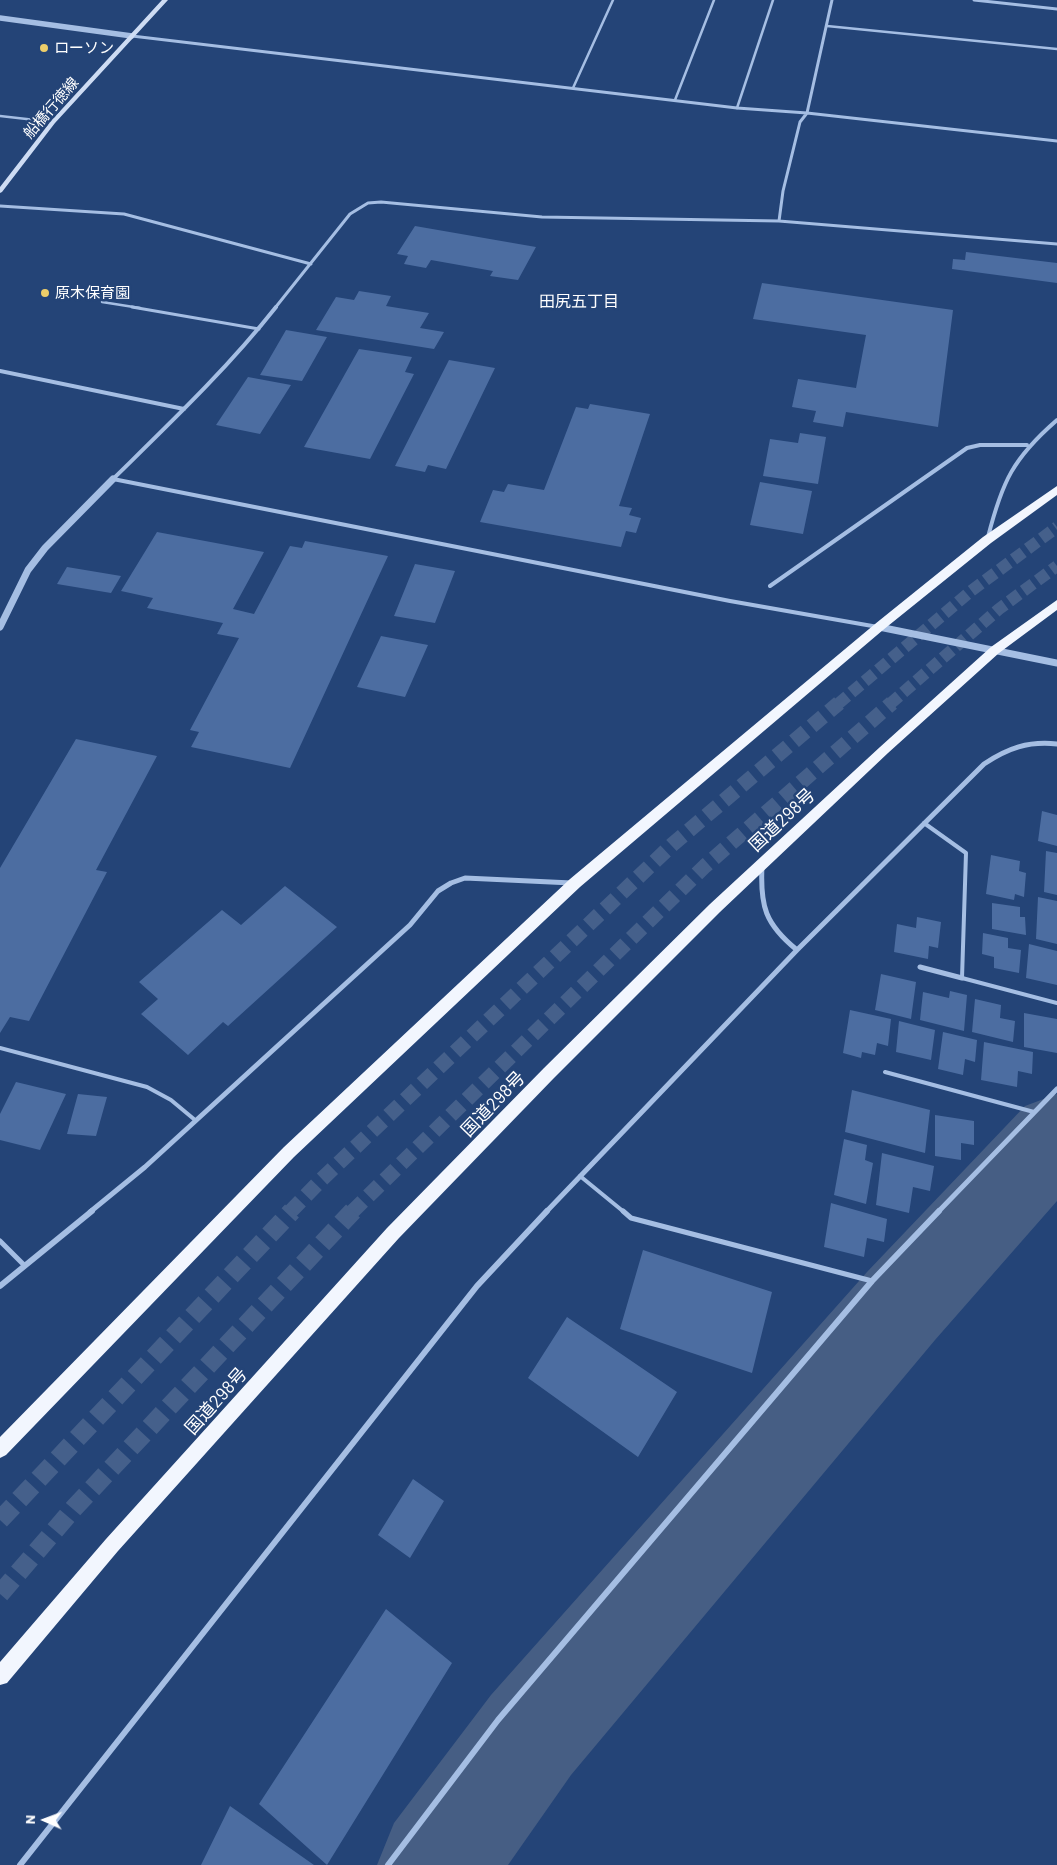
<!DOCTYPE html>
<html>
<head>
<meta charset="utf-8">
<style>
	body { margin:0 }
	#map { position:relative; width:1057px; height:1865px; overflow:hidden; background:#244477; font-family:Barlow,sans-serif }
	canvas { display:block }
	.north { position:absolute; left:20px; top:1795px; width:50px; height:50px; -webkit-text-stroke:4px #244477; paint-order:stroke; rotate:272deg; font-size:14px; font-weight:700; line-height:20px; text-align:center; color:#fff }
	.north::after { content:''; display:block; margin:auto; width:18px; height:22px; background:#fff; clip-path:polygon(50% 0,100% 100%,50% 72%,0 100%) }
</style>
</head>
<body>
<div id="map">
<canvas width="1057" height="1865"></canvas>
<div class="north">N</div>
</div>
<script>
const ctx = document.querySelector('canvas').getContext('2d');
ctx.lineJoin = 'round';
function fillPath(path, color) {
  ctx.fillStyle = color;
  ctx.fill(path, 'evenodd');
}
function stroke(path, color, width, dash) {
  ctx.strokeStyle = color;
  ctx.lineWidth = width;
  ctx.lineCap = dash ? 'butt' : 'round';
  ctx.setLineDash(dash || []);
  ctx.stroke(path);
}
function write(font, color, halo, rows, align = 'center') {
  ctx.font = font + ' Barlow,"Noto Sans JP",sans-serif';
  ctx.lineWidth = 5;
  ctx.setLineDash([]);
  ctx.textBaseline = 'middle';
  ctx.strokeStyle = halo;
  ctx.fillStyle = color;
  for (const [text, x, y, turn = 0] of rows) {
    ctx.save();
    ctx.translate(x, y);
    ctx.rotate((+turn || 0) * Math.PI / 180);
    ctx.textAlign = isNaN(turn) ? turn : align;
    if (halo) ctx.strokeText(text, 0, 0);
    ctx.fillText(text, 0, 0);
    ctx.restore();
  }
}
fillPath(new Path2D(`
	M1057,1094V1201L935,1340L571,1775L508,1865H377L394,1823L491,1695L867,1272L1025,1106Z`), '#465e84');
fillPath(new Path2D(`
	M415,226L536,247L518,280L490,276L493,271L431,260L426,268L404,264L408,256L397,254Z
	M966,252L1057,263V283L952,269L953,259L965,260Z
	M762,283L953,310L938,427L846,412L843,427L813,422L816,411L792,407L798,379L856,388L866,335L753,319Z
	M359,291L391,296L386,306L429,313L420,328L444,332L434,349L316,330L336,297L354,300Z
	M286,330L327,337L302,381L260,375Z
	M359,349L412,357L405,372L414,374L370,459L304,447Z
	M449,360L495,368L446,469L428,465L425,472L395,466Z
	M248,377L291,385L260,434L216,425Z
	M590,404L650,414L619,506L632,508L629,515L641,518L636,533L626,531L621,547L480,522L493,490L504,492L508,484L544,490L576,407L588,409Z
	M800,433L826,437L818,484L763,476L770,439L798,443Z
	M760,482L812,491L803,534L750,525Z
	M157,532L264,552L233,609L254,614L290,546L302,548L305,541L388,556L290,768L191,747L199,732L190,730L239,638L217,634L223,623L147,608L153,598L121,591Z
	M415,564L455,571L435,623L394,616Z
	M67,567L121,576L111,593L57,584Z
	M381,636L428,645L405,697L357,687Z
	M76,739L157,756L96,870L107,872L29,1021L10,1017L0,1033V868Z
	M1042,811L1057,815V846L1038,841Z
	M1046,851L1057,853V895L1044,892Z
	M991,855L1020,861L1019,871L1026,873L1024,897L1015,894L1014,900L986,894Z
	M285,886L337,927L228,1026L223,1022L188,1055L141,1014L158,999L139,982L222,910L241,925Z
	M1038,897L1057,901V944L1036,939Z
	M992,903L1020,907V917H1025L1026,935L992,929Z
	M917,917L941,922L938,948L929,946L928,959L894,952L897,924L916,928Z
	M983,933L1008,938V948L1021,950L1019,973L994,968V957L982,954Z
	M1029,944L1057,951V985L1026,978Z
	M881,974L916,982L911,1019L875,1010Z
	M950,991L967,995L964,1031L920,1020L923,992L949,998Z
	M975,999L1001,1005L1000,1018L1015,1021L1013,1042L972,1032Z
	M850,1010L891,1019L888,1046L877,1043L875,1055L862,1052L861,1058L843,1053Z
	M1024,1013L1057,1019V1053L1024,1047Z
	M899,1021L935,1030L931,1060L896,1052Z
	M943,1032L977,1040L975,1062L965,1059L963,1075L938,1069Z
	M984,1042L1033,1052L1032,1074L1018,1071L1017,1087L981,1080Z
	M16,1082L66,1094L40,1150L0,1140V1114Z
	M852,1090L930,1110L925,1153L845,1132Z
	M78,1094L107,1097L96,1136L67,1134Z
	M935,1115L974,1121V1145L961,1143V1160L935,1156Z
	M844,1139L867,1145L865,1160L873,1163L866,1204L834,1195Z
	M882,1153L934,1166L930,1191L913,1187L909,1213L876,1205Z
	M831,1203L887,1219L884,1242L867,1238L864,1257L824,1247Z
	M643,1250L772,1292L752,1373L620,1329Z
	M567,1317L677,1392L638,1457L528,1378Z
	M413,1479L444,1501L410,1558L378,1535Z
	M386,1609L452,1663L327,1865L259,1804Z
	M230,1806L314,1865H201Z`), '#4c6da1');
stroke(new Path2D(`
	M838,704L971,591L1057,527
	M890,704L999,609L1057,566`), '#45608b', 12, [12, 5.5]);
stroke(new Path2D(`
	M290,1212L322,1179L673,844L839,703
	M352,1212L705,866L892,703`), '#45608b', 15, [15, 8]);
stroke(new Path2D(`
	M0,1520L292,1211
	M0,1594L74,1508L353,1211`), '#45608b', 19, [19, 9]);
stroke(new Path2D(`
	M827,26L1057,49
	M573,88L613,0
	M675,100L714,0
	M737,108L773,0
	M0,116L53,122
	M102,302L140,308`), '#a5bee3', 2.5);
stroke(new Path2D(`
	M132,307L259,329`), '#a5bee3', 3);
stroke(new Path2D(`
	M924,823L966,853L962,978L1057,1003
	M0,1048L147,1087L171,1100L195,1120
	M885,1072L1034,1112
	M580,1176L624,1212`), '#a5bee3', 4);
stroke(new Path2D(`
	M623,1211L631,1218L872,1281
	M0,1241L24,1265`), '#a5bee3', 5);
stroke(new Path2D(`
	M974,0L1057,9
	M132,36L737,108L807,113L1057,141
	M0,206L124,214L311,264
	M779,221L783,191L800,122L807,113L832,0
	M275,308L350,214L368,203L381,202L542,217L779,221L1057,244`), '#a5bee3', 3);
stroke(new Path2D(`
	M0,371L184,409
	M113,479C169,424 227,369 276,307
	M113,479L730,601L878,627
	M988,537C1002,482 1013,458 1057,420
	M770,586L967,448L980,445H1027`), '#a5bee3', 4);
stroke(new Path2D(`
	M762,866C760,906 765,924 797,950
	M920,967L962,978
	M90,1212L145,1167L410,925L438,891L451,883L465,878L572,883
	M546,1212L797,950L984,764C1008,748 1028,741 1057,744
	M938,1212L1057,1089`), '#a5bee3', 5);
stroke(new Path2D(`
	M0,1286L92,1211
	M20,1865L477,1286L547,1211
	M388,1865L498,1720L872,1281L939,1211`), '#a5bee3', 6);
stroke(new Path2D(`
	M0,18L132,36`), '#a5bee3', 5.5);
stroke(new Path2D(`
	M0,627L28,570L45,548L113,479
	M879,627L1057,663`), '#a5bee3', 7);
fillPath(new Path2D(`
	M162,0H168L55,123L2,192L0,193V187L51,121Z`), '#cedcf3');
fillPath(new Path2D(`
	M1057,486V495L991,543L883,630L580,887L294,1157L6,1455L0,1458V1437L284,1147L570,879L875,624L983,537Z
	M1057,600V610L999,653L888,753L720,912L554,1078L399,1238L118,1551L7,1683L0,1685V1662L106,1539L387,1228L544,1068L710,904L880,747L991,647Z`), '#f2f6fe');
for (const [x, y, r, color] of [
	[44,48,5,"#edce6a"],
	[45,293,5,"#edce6a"]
]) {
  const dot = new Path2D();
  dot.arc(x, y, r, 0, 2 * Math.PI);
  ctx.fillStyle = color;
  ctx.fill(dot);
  stroke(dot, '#244477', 2);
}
write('15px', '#fff', '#244477', [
	["ローソン",54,48],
	["原木保育園",55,293]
], 'left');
write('15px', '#fff', '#244477', [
	["船橋行徳線",51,108,-49]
]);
write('16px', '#fff', '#244477', [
	["田尻五丁目",579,302]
]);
write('18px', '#fff', '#244477', [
	["国道298号",782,820,-43],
	["国道298号",493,1104,-46],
	["国道298号",216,1401,-48]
]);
</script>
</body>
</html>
